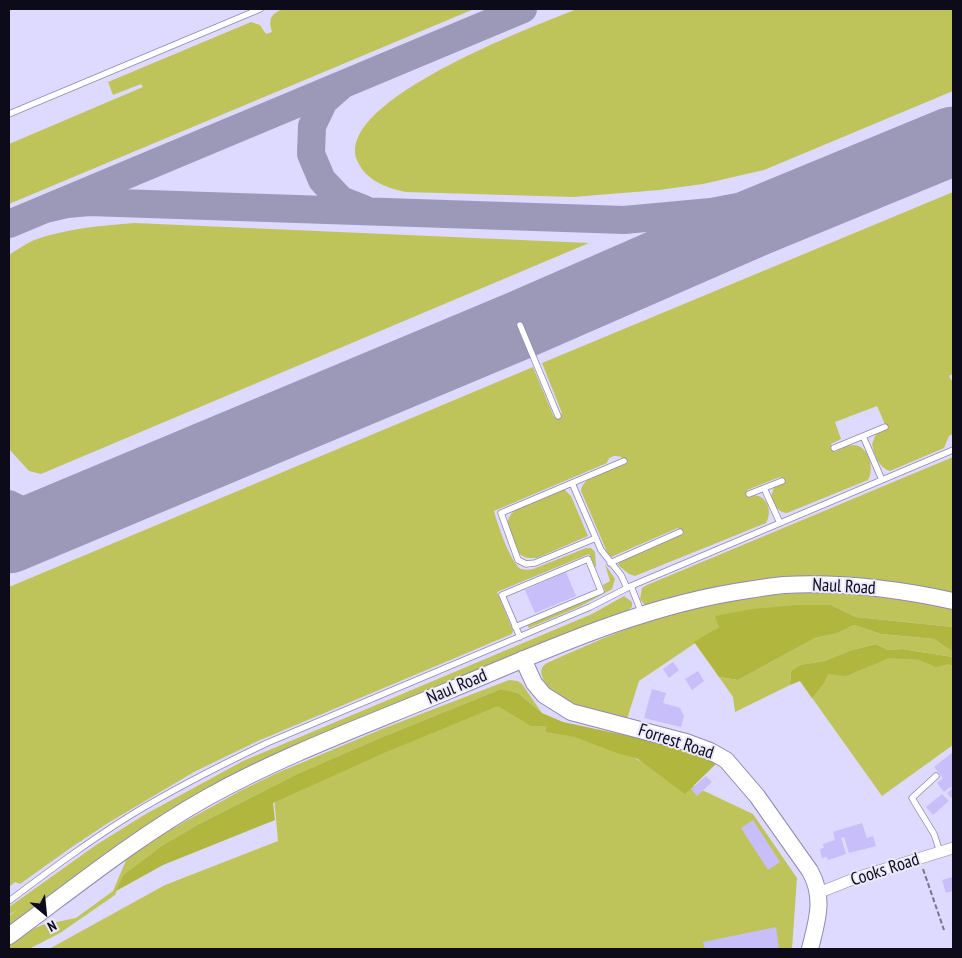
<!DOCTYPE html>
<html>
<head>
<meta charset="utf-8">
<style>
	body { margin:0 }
	#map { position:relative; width:962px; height:958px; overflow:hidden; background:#ded9ff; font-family:"PT Sans Narrow",sans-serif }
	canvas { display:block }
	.frame { position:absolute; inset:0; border:10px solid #0d0a1a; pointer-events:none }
	.north { position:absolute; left:20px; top:888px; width:50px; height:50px; -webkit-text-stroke:4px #ebe9fc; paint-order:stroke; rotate:152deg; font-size:14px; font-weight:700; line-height:20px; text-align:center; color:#0d0a1a }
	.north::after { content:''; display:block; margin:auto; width:18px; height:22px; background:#0d0a1a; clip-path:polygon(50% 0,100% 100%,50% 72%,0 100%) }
</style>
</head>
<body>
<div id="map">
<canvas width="962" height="958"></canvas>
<div class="frame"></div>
<div class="north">N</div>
</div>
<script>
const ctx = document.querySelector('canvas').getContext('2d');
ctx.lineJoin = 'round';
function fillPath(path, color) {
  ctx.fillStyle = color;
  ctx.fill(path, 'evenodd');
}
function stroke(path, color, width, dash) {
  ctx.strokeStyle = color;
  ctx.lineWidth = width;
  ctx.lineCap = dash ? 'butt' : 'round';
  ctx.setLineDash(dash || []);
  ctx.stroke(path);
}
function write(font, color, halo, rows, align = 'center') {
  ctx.font = font + ' "PT Sans Narrow",sans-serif';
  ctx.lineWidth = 4;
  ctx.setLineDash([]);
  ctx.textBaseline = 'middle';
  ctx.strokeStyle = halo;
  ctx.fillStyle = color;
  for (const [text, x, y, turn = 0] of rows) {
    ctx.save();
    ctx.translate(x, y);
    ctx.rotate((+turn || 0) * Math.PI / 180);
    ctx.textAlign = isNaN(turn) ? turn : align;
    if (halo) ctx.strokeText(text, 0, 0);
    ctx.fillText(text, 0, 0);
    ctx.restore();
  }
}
fillPath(new Path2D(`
	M283,9H474L9,204V144L143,87L141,84L113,95L108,82L251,22L260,25L266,34L272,32C268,18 271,14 283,9Z
	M577,9H953V91L764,170L703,184L659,190L573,197L406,192C386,188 365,180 357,160C335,100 535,26 577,9Z
	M953,192V374L949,376L951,380L953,379V434L949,436L944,448L890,471C879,468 874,455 872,444L876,434L887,429L877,406L835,422L841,439L831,444L834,452C840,450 847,445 853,445C869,445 875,469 868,480L787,513C777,512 775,506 771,497L774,487L782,483L780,477L747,490L749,496C765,491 774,510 766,523L635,576L629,574L618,565L621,559L680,532L678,528L611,557L607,552L581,491C581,477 612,469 624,464L621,457C614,455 609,456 607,463L494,511C497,523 511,564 521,569C525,570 529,570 533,569L586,548H591L595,552L596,566L595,567L589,554L497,592L513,631L512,634L258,741L194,772L108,823L69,849L20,884L15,882L9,887V587L533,367L554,417L562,413L542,363Z
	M135,223L589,243L41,474L29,471L9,449V255C16,250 24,245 32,241C65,228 101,226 135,223Z
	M953,457V596L860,581L652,605H645L640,599L642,588L647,585Z
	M564,489L571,496L588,536L537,558C532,558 526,559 521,555C515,551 507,528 508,521C509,516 511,514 515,510Z
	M605,564L615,579L612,589L581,606L529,628L527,625L605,591L603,585L610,581Z
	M810,592C860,594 905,599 953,609V627L856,617L831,605L716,616L719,627L639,681L626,722C600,714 552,703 542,676C540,670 542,666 547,663C596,641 645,619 697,606C734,597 772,595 810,592Z
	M624,596L632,602V607L622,615L269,763L9,930V916L17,910L9,915V907L96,845L144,815L243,761L592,614Z
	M854,625L881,634L934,639L953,652V657L902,649L888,650L876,644L852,650L824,661L800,665L791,671L790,685L735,712L733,697L719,677L738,680L815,638L838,633Z
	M885,657L953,663V745L882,796L800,681Z
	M509,680L518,681L522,684L542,713L518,693L501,689L380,738L297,774L199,824L163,845L123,875L115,895L60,933L29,949H9V945L33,929L42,925L76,918L113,891L127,858L161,835L240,791L277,773L382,729Z
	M499,703L632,757L753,814L797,878L792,949H49L165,885L278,841L274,797Z`), '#bfc45a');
fillPath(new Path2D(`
	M798,605H831L856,617L953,627V652L934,639L881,634L854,625L838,633L815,638L738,680L719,677L694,642L719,627L715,616L752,609Z
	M876,644L888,650L902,649L953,657V666L949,664L936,667L919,660L889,658L846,676L828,674L824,683L812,698L800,681L790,685L791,671L800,665L824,661L852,650Z
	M501,689L518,693L542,713L563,722L680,747L718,762L685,794L638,759L614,752L575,737L546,732V726H531L498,706L386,752L273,803L275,820L163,865L116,891L123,875L163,845L199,824L297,774L380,738Z`), '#b1b63e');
stroke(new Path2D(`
	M340,87L324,101L312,126L311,154L322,180L341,200L364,209
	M42,210L67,204L89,202L624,220L711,212L801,195L902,163
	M9,224L523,9
	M9,504L21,510L55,521`), '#9c98b7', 28);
stroke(new Path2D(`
	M9,539L520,325L756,222L953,141`), '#9c98b7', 69);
fillPath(new Path2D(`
	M566,572L576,596L535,613L525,590Z
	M673,662L679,670L669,678L663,669Z
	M698,671L704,681L692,690L685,679Z
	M652,689L666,693L663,703L680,708L684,716L681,727L644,718Z
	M953,752V796L951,798L947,793L952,789L950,787L944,792L937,783L943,778L934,767Z
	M706,776L712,782L697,796L691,789Z
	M942,794L949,801L933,815L926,807Z
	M753,820L780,862L768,870L741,828Z
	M862,823L867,838L873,836L876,846L849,853L844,837L841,838L846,854L828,860L827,857L822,858L820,849L824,848L823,844L835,840L833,832Z
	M953,877V891L946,893L942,880Z
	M776,927L779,949H705L703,942Z`), '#c7befa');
const lane = new Path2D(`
	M9,114L260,9
	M520,325L558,416
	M863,436L882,480
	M834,448L885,427
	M572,483L601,550L621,575L627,588
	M764,488L780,523
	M749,494L782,481
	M596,538L535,563L526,564L518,560L501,513L624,461
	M610,563L680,532
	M631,586L642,614
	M515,627L601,591L588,559L502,595L520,637
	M936,776L912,798L934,834L940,852
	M9,901C49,871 89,841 131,815C175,788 221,765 267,743L590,607L631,586L953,450`);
const street = new Path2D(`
	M818,893L856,878L953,848`);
const secondary = new Path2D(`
	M523,659L534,683L544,695L571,712L686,742L710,751L726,760L757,796L810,871C825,898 817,921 810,949
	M9,936C74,888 138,836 208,797C285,754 369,724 450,690C546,650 643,605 748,590C760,588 772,586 784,585C841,582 898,589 953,601`);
stroke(lane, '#8f89b4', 7);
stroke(street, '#8f89b4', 12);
stroke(secondary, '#8f89b4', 18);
stroke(new Path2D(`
	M923,869L944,930`), '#78748f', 2, [5, 2.5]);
stroke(lane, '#fff', 5.5);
stroke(street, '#fff', 11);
stroke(secondary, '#fff', 16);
write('18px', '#0d0a1a', '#ebe9fc', [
	["Naul Road",844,587,3],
	["Naul Road",457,687,-23],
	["Forrest Road",676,742,18],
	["Cooks Road",885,870,-18]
]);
</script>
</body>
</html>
